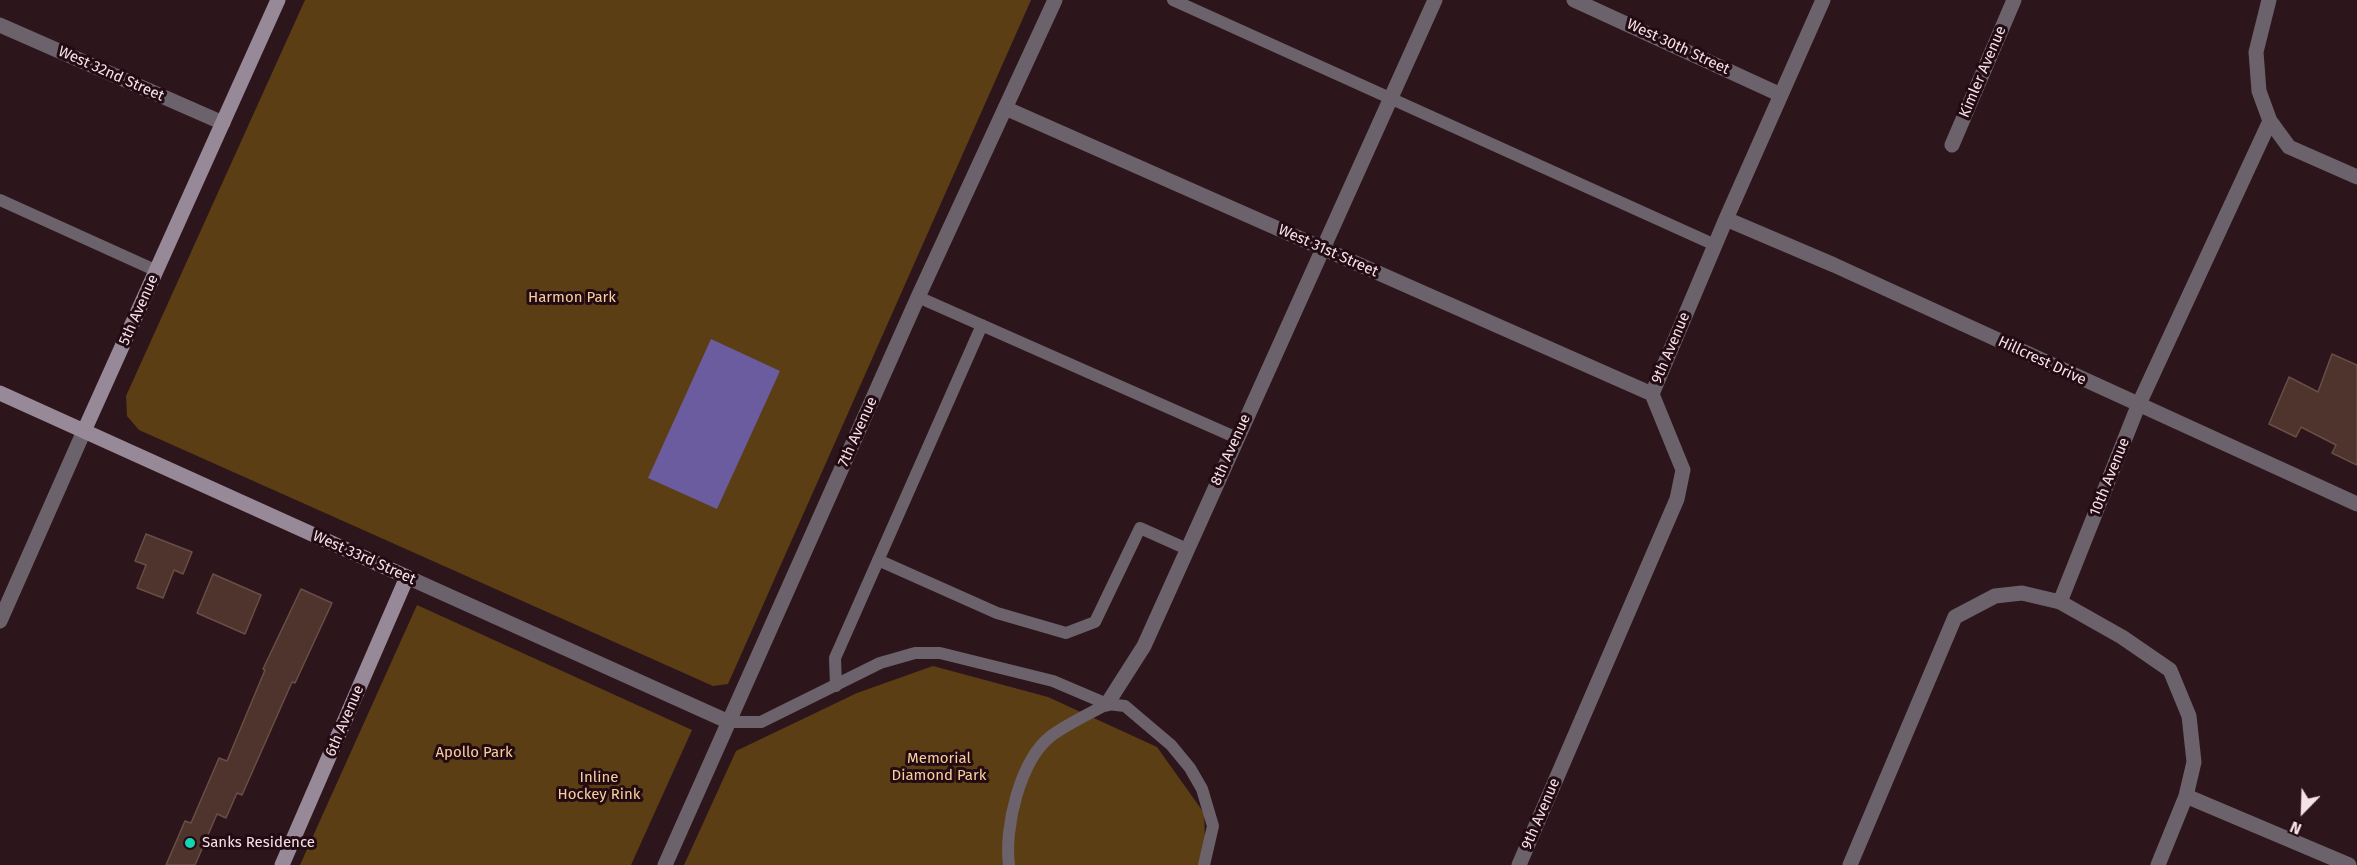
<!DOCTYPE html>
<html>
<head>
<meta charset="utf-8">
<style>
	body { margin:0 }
	#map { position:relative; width:2357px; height:865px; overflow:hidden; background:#2d151c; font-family:"Fira Sans",sans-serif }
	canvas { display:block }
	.north { position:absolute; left:2273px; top:781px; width:60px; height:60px; -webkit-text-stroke:4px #230b13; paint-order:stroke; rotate:203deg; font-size:16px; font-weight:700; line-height:24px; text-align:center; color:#f5e3e7 }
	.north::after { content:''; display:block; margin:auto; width:21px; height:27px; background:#f5e3e7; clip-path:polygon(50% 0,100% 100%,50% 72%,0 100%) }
</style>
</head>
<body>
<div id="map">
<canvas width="2357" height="865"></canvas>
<div class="north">N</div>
</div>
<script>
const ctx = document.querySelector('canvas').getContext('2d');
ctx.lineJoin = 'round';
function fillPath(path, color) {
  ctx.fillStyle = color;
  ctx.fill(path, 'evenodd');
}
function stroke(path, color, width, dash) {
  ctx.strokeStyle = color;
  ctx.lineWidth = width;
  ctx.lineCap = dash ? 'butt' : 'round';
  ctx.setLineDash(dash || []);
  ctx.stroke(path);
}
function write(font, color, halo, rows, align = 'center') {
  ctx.font = font + ' "Fira Sans",sans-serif';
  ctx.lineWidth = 6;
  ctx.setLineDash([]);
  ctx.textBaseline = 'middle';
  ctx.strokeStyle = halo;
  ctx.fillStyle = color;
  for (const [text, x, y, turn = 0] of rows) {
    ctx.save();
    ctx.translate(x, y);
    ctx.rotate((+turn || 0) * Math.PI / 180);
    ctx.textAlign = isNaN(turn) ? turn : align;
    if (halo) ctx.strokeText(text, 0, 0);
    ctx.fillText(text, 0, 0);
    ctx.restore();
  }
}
fillPath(new Path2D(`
	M305,0H1031L728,684L713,686L139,430L127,416L126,396Z
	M417,605L692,730L631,865H300Z
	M933,666L1048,697L1157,747L1204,813L1206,865H684L736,751L857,693Z`), '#5c3e14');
fillPath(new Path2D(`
	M711,339L780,371L717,509L648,478Z`), '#6a5c9f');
const building = new Path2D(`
	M2332,354L2357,365V465L2332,453L2336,445L2301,427L2296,437L2269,424L2289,377L2318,392Z
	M146,534L192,552L183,574L174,570L163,598L137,588L146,565L135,561Z
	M213,574L261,595L245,634L197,613Z
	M301,589L332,603L295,683L292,682L242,795L237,793L226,818L217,814L195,865H166L185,821L191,823L219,758L227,761L265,670L263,669Z`);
fillPath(building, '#4e342c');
stroke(building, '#6a4e46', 1.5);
stroke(new Path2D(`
	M1173,0L1715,245
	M0,200L157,271
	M918,297L1237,438
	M878,560L997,613L1066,633L1095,622L1140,528L1187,549
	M836,686L835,658L982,325
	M729,722H761L880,663L915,653H940L1053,681L1107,704L1125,706L1171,745L1190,768L1202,789L1213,826L1204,865
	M1009,865C1004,828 1020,760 1051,736C1067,724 1089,714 1107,704`), '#6b626b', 12);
stroke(new Path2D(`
	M1574,0L1781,95
	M0,25L223,123
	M1005,108L1652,394
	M2270,121L2289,147L2357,177
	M1952,145L2014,0
	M1726,219L1834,265L2357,504
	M407,577L729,722
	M2060,602L2138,406L2270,121L2259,91L2256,52L2269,0
	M0,621L84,431
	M1107,704L1144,646L1435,0
	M2186,796L2349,865
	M665,865L918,297L1055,0
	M1519,865L1677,499L1683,470L1652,394L1726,219L1823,0
	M1850,865L1955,617L1995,596L2022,593L2060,602L2122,637L2170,670L2189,716L2194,762L2186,796L2158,865`), '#6b626b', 15);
stroke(new Path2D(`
	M0,393L407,577L282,865
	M84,431L278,0`), '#988998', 15);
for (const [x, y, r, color] of [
	[190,843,6,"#13d5b3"]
]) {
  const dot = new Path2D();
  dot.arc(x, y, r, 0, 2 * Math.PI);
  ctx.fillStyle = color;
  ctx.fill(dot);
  stroke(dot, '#230b13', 2);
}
write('15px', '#f5e3e7', '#230b13', [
	["West 30th Street",1678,47,25],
	["Kimler Avenue",1983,72,-67],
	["West 32nd Street",111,74,24],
	["West 31st Street",1328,251,24],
	["5th Avenue",139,310,-66],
	["9th Avenue",1671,348,-67],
	["Hillcrest Drive",2042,361,25],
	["7th Avenue",858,432,-66],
	["8th Avenue",1231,450,-66],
	["10th Avenue",2110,477,-68],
	["West 33rd Street",364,558,24],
	["6th Avenue",345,721,-67],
	["9th Avenue",1541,814,-67]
]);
write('15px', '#f9cf9c', '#230b13', [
	["Harmon Park",572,298],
	["Apollo Park",474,753],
	["Memorial",939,759],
	["Diamond Park",939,776],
	["Inline",599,778],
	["Hockey Rink",599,795]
]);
write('15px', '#f5e3e7', '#230b13', [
	["Sanks Residence",202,843]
], 'left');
</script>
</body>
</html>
